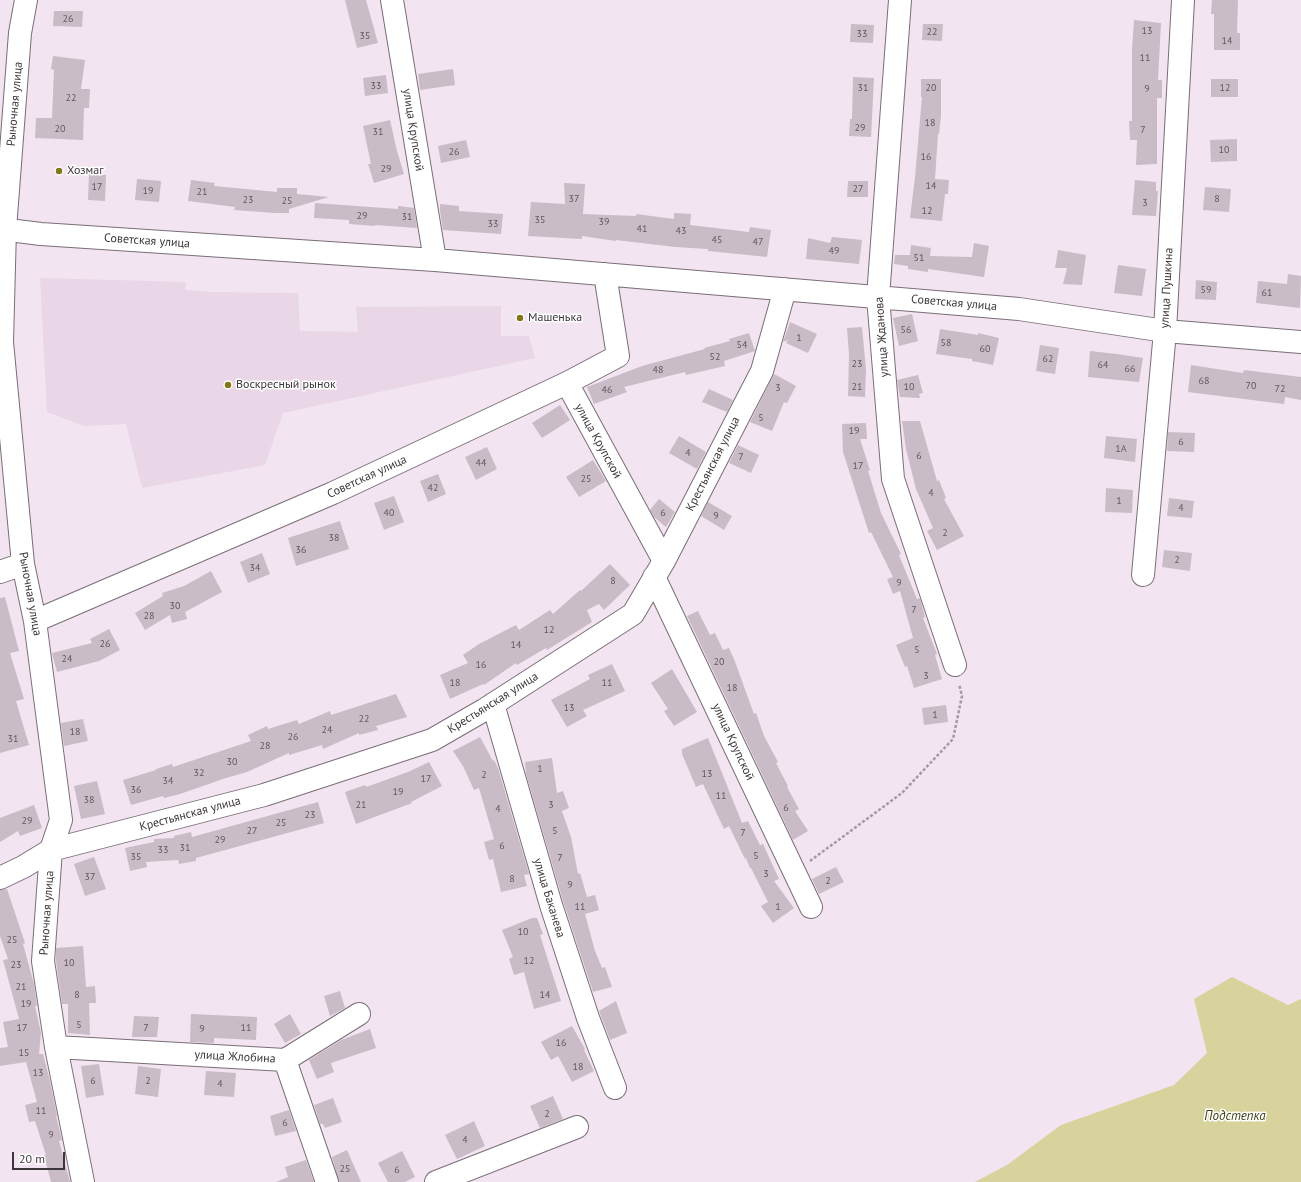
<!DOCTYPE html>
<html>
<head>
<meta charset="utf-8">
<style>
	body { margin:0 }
	#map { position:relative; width:1301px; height:1182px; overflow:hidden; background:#f2e4f0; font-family:"PT Sans",sans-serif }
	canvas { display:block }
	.scale { position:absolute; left:12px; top:1152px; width:53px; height:18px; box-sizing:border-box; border:2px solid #3c363b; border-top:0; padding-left:5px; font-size:12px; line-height:14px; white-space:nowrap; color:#3c363b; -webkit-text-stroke:3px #fff; paint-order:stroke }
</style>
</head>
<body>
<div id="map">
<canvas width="1301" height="1182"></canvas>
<div class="scale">20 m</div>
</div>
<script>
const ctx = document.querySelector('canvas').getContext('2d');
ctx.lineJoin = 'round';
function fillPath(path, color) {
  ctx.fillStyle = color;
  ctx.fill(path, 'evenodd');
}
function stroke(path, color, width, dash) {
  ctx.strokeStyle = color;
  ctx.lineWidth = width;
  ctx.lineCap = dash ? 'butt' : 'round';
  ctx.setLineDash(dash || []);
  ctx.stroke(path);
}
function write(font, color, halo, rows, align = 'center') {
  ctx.font = font + ' "PT Sans",sans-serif';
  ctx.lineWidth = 3;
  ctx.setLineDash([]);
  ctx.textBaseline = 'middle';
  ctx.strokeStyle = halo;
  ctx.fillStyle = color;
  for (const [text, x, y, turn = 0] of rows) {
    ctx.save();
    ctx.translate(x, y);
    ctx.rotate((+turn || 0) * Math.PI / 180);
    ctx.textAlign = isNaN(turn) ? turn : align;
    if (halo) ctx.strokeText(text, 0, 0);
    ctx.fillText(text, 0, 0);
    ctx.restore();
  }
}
fillPath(new Path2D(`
	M40,278L186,282L185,290L211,292L298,293L300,331L358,332L356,307L501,306V336H529L535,358L283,413L265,465L142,488L126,424L84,426L47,412Z`), '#e9d6e6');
fillPath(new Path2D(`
	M1232,977L1288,1005L1301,999V1182H975L1007,1165L1061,1125L1174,1085L1207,1053L1194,999Z`), '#d8d39c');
fillPath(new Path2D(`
	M345,0H366L378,43L357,48Z
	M1212,0H1238L1237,33H1240V50H1214V14H1211Z
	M54,11H83L82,27L53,26Z
	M1134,20L1161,23L1158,80H1162V98H1157V164L1136,165L1137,140H1130L1129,121H1132V50Z
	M851,24L874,25L873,43L850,42Z
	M923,24H943L942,41L922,40Z
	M53,56L85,60L81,89H90L89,108H84L83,140L35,138L36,118H52L54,70L51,69Z
	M453,69L455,85L420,90L418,74Z
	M386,75L388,93L365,96L363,78Z
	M853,77L874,78L871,137L849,136L850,119H852Z
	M921,79H941V116L939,134H938L935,179L949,180L948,194H945L942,221L910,218L915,177L922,97H921Z
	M1211,79H1238V97H1211Z
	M390,120L397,151L404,174L374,183L368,164H371L363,126Z
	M1237,139V161L1211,162L1210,140Z
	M466,140L470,157L441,163L438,146Z
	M89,174L106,175L105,201L88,200Z
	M137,179L161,181L159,202L135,200Z
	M191,180L215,183L214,186L277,192V188H297V194L329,197L289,209V213H275L234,210L235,207L188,201Z
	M1135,180L1156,182V191H1158L1156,216L1132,215Z
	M848,181H868V197H847Z
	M564,183L585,184L583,214L636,216V214L674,219V213L691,214L690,225L749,232L750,227L771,230L767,257L708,251V249L675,247L616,240V241L582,236V239L528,236L531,202L565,204Z
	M1205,187L1231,189L1229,212L1203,210Z
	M315,203L398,209V206L414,208L417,228L375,225V226L349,224V220L314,218Z
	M440,204L459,206V211L503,214L501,234L443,230L440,211Z
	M832,237L862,240L859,264L806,259L808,238L830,243Z
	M974,243L989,246L984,277L928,269V272L908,269V266L894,264L895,255H910L911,245L931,248L930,256L972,257Z
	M1058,250L1086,255L1082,285L1063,284L1067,268H1055Z
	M1118,265L1146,269L1142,296L1114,293Z
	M1288,274L1301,276L1300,308L1256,303L1258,281L1287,284Z
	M1196,280L1217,282L1216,300L1195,299Z
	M912,314L918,341L899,346L893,318Z
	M790,322L817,334L808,353L786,343L788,340L783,342Z
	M862,327L866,370L865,397L848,396L849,355L847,328Z
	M940,329L978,335V333L999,338L993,365L972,361V359L936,354Z
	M749,333L755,351L724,361L725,366L686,375L685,372L624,387L627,392L594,404L587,387L642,366L705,349L704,348L730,341L729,339Z
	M1040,345L1059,348L1055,374L1036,371Z
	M1090,351L1117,354L1143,358L1139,382L1088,377Z
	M1191,365L1243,373L1244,370L1301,377V400L1285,397L1284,404L1188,392Z
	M774,374L796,386L787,403L784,402L772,431L750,422Z
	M918,375L923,393L919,394L920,398L900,397L897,380Z
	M709,389L733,400L727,412L702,402Z
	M560,405L570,420L542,438L532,423Z
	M902,421H920L937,481L939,480L946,498L944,499L964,536L937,550L927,531L933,528L916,489L906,449Z
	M866,423L867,439H860L870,470L868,471L881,513L901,554L899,555L917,599L920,598L925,617L923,618L937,654L935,655L942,679L914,688L907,666L905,667L896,645L913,638L900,591L893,594L887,579L893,577L871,532L869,533L843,452L842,424Z
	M1168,432L1195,433L1194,452L1167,451Z
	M679,436L706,452L697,469L669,453Z
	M1106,436L1137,439L1135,462L1104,458Z
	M738,445L759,455L751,473L729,463Z
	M487,447L497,469L476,480L465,457Z
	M593,460L606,481L579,497L566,477Z
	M438,474L446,494L428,502L420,481Z
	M1106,488L1133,490L1132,513L1105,512Z
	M394,496L404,522L384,530L374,503Z
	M1169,498L1194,501L1192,518L1167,516Z
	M659,499L675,512L666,527L654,517L650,510Z
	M708,502L732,516L724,530L701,516Z
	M340,521L349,549L296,566L288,538Z
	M1164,550L1192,553L1190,571L1162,567Z
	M262,553L270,574L248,583L240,562Z
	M610,564L630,585L604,610L599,604L587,610L592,622L547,650L546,648L517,665L516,663L484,685L483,684L450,699L440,675L468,663L463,655L479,644L516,625L519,630L550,610L553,614L580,590L581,591Z
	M211,571L222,592L185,612L187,619L172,623L170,615L145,630L135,613L163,596L162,593L184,586Z
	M5,597L19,651L10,653L24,699L16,701L29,745L0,753V598Z
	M698,611L710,635L715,633L723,650L729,648L734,659L754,714L756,713L764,736L778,762L776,763L788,786L787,787L799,809L795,811L808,831L793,840L687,616Z
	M109,629L120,650L99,661L57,672L52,653L92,643L90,639Z
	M612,664L625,691L583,710L587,716L567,727L551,700L590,679L588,675Z
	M672,669L697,712L674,726L664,711L668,709L651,683Z
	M396,694L407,717L376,726L378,730L359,735V733L323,749L322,745L289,755V753L247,772L226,778L180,794L164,798L163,796L131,805L123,780L156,770V769L172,764L173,767L251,741L248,735L267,726L268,729L297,720L299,724L330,711L331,715Z
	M946,705L948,722L924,725L922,708Z
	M83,719L88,741L64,746L61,723Z
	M480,737L493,761L494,760L498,768L529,874L524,875L527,886L501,892L493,859L489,860L484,842L494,839L479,788L474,790L463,766L453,751Z
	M708,738L742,823L748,821L760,845L763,844L779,879L774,881L794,908L773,923L761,906L768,902L751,868H750L746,858L745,859L729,826L724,829L703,784L696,787L682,754V749Z
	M552,758L557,793L563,791L569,808L562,811L571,837L578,874L580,873L587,897L595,895L599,910L585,914L595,951L602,968L605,967L612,987L593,992L563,901L526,774L525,762Z
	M429,762L442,786L411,802L412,803L356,824L345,792L365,785L366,787L408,772Z
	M97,781L105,814L81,819L74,786Z
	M318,802L324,823L196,858V861L179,864L178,860L146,862L147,867L130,871L125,848L154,842V839L174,838V836L191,832L192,837Z
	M34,805L42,828L20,836L18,831L0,842V818Z
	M94,857L106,889L85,896L74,864Z
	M836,867L844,882L819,894L812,879Z
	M7,889L25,943L23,944L34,984L37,1006H35L41,1033L39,1054H43L50,1081L57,1116H56L62,1140L59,1141L70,1182H51L44,1155H46L35,1121L29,1122L25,1105L37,1102L26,1062L0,1066V1048L8,1047L3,1022L19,1019L3,960L8,959L0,936V890Z
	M532,918H537L543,934L540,935L561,1001L534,1009L524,972L514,975L509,959L513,957L502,930Z
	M83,946L86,987L95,986L96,1003H89L90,1035L68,1033V1004H62L56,961V948Z
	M340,991L345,1008L330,1016L324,996Z
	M616,1001L627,1033L610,1040L599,1011Z
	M191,1014L257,1017L256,1040L214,1038V1043L190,1042Z
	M290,1014L301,1034L285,1043L274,1024Z
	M134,1016L159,1017L157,1037H132Z
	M572,1026L585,1049L584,1050L594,1071L572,1082L558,1056L551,1060L541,1042Z
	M370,1029L376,1048L331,1063L334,1072L317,1079L309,1060L341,1040Z
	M99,1064L104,1095L86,1098L81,1066Z
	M138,1066L161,1069L158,1097L135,1094Z
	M206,1071L236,1073L234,1097L204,1095Z
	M553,1096L563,1119L540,1128L530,1106Z
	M333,1098L342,1122L325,1128L323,1124H320L314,1105Z
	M289,1110L296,1131L275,1136L270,1116Z
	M474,1121L485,1146L457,1159L445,1135Z
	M347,1150L361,1182H339L332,1157Z
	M402,1151L415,1177L405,1182H388L378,1163Z
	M306,1160L314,1182H276L288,1177L285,1167Z`), '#c9bcc7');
const minor = new Path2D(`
	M26,0L20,33L5,229L2,342L23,564L35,621L61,820L51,850L43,961L56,1047L83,1182
	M392,0L435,260
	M900,0L878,297L893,479L955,665
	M0,229L41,234L435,260L1019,309L1165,331L1301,342
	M567,383L664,561
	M0,572L23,564
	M1143,575L1165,331L1183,0
	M654,577L811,907
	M35,621L333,493L567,383L618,356L605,274
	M493,704L551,905L588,1018L615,1088
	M0,878L23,867L51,850L264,795L432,740L484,710L633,614L664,561L762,371L785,289
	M56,1047L285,1060L327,1182
	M285,1060L359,1014
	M436,1182L577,1127`);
stroke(minor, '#7a6e78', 24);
stroke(new Path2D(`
	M810,861L902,793L953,739L962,696L959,684`), '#a59aa3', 2.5, [3, 2]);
stroke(minor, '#fff', 22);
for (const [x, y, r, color] of [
	[59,171,4,"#81781c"],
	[520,318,4,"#81781c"],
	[228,385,4,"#81781c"]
]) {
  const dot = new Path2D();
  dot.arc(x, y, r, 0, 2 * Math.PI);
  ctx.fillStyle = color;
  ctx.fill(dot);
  stroke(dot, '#fff', 1.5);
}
write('10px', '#5f585e', null, [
	["26",68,19],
	["13",1147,31],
	["22",932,32],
	["33",862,34],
	["35",365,36],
	["14",1227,41],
	["11",1145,58],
	["33",376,86],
	["31",863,88],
	["20",931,88],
	["12",1225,88],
	["9",1147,89],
	["22",71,98],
	["18",930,123],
	["29",860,128],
	["20",60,129],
	["7",1143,130],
	["31",378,132],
	["10",1224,150],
	["26",454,152],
	["16",926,157],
	["29",386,169],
	["14",931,186],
	["17",97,187],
	["27",858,189],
	["19",148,191],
	["21",202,192],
	["37",574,199],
	["8",1217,199],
	["23",248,200],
	["25",287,201],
	["3",1145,203],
	["12",927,211],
	["29",362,216],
	["31",407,217],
	["35",540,220],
	["39",604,222],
	["33",493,224],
	["41",642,229],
	["43",681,231],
	["45",717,240],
	["47",758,242],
	["49",834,251],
	["51",919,258],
	["59",1206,290],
	["61",1267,293],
	["56",906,330],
	["1",799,338],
	["58",946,343],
	["54",742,345],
	["60",985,349],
	["52",715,357],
	["62",1048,359],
	["23",857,364],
	["64",1103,365],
	["66",1130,369],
	["48",658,370],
	["68",1204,381],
	["70",1251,386],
	["21",857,387],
	["10",909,387],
	["3",778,388],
	["72",1280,389],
	["46",607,390],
	["5",761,418],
	["19",854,431],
	["6",1181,442],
	["1А",1121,449],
	["4",688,453],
	["6",919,456],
	["7",741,457],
	["44",481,463],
	["17",858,466],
	["25",586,479],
	["42",433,488],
	["4",931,493],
	["1",1119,501],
	["4",1181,508],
	["40",389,513],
	["6",663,513],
	["9",716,516],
	["2",945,533],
	["38",334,538],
	["36",301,550],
	["2",1177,560],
	["34",255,568],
	["8",613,581],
	["9",899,583],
	["30",175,606],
	["7",914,610],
	["28",149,616],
	["12",549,630],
	["26",105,644],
	["14",516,645],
	["5",917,650],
	["24",67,659],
	["20",719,662],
	["16",481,665],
	["3",926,676],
	["18",455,683],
	["11",607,683],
	["18",732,688],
	["13",569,708],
	["1",935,715],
	["22",364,719],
	["24",327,730],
	["18",75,732],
	["26",293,737],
	["31",13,739],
	["28",265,746],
	["30",232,762],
	["1",540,769],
	["32",199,773],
	["13",707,774],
	["2",484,775],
	["17",426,779],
	["34",168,781],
	["36",136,790],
	["19",398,792],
	["11",721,796],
	["38",89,800],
	["21",361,805],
	["3",551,805],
	["6",786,808],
	["4",498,809],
	["23",310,815],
	["29",27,821],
	["25",281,823],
	["27",252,831],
	["5",555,831],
	["7",743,833],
	["29",220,840],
	["6",502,846],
	["31",185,848],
	["33",163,850],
	["5",756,856],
	["35",136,857],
	["7",560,858],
	["3",766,874],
	["37",90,877],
	["8",512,879],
	["2",828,881],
	["9",570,885],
	["11",580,907],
	["1",778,907],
	["10",523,932],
	["25",12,940],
	["12",529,961],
	["10",69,963],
	["23",16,965],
	["21",21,987],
	["8",77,995],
	["14",545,995],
	["19",26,1004],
	["5",79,1025],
	["17",22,1028],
	["7",146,1028],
	["11",246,1028],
	["9",202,1029],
	["16",561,1043],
	["15",24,1053],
	["18",578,1067],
	["13",38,1073],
	["6",93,1081],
	["2",148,1081],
	["4",220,1084],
	["11",41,1111],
	["2",547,1114],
	["6",285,1123],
	["9",51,1135],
	["4",465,1140],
	["25",345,1169],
	["6",397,1170]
]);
write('12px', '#3c363b', '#fff', [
	["Рыночная улица",15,104,-85],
	["улица Крупской",413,130,81],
	["Советская улица",147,241,4],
	["улица Пушкина",1167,288,-87],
	["Советская улица",954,303,5],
	["улица Жданова",882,337,-94],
	["улица Крупской",598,441,61],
	["Крестьянская улица",713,464,-63],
	["Советская улица",367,477,-25],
	["Рыночная улица",30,594,80],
	["Крестьянская улица",493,703,-32],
	["улица Крупской",733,742,65],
	["Крестьянская улица",190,814,-15],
	["улица Баканева",549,898,73],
	["Рыночная улица",47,913,-86],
	["улица Жлобина",235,1057,3]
]);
write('12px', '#3c363b', '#fff', [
	["Хозмаг",67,171],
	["Машенька",528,318],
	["Воскресный рынок",236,385]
], 'left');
write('italic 13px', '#443f14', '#fff', [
	["Подстепка",1235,1116]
]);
</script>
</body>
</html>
